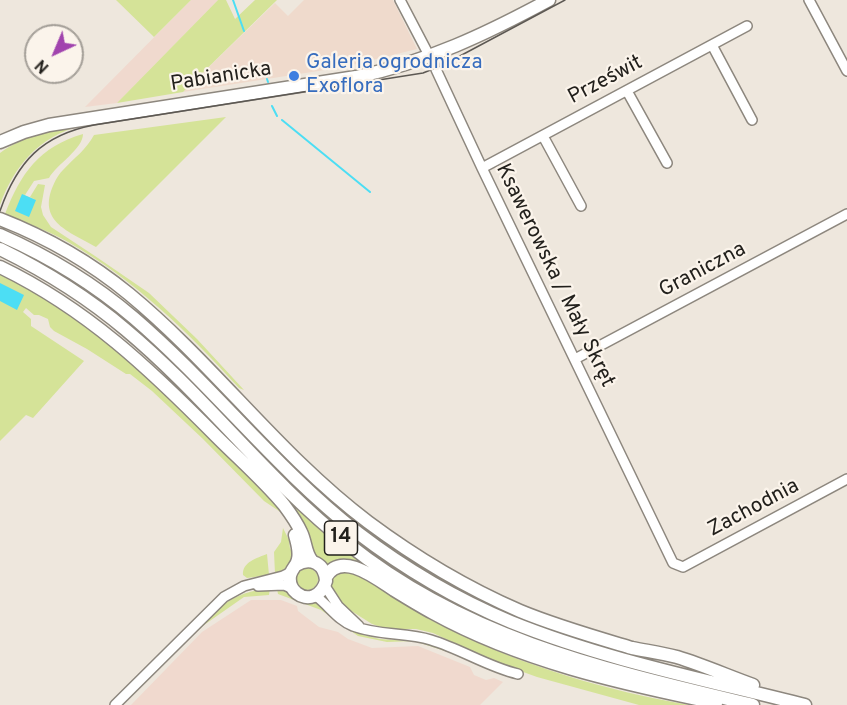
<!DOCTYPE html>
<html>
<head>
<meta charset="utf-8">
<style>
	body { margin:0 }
	#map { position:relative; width:847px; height:705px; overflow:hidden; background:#eee7dd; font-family:Overpass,sans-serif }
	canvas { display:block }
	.north { position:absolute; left:24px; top:24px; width:60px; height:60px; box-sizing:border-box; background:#fbf4eb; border:2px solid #a49f98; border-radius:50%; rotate:224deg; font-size:16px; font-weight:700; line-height:24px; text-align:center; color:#22201c }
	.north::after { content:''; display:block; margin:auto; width:21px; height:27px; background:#a144ae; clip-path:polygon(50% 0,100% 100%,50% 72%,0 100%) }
</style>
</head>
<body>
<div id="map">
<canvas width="847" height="705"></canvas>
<div class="north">N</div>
</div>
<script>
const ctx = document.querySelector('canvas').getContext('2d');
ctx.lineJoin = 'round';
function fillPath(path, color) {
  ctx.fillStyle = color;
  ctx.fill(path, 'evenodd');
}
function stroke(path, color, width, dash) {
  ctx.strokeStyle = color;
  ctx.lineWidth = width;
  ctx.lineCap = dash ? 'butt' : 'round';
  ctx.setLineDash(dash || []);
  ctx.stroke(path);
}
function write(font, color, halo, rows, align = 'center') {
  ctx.font = font + ' Overpass,sans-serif';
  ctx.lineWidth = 4.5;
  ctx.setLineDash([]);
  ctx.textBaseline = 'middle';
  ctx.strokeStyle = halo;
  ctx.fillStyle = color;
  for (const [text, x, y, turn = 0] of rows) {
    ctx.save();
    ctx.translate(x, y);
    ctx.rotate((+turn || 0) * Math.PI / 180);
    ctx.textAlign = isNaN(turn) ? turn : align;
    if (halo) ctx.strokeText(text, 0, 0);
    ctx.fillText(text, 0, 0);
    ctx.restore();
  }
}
fillPath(new Path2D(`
	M304,0H393L417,49L344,67L183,92L275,3L288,16Z`), '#efdacc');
fillPath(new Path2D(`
	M191,0H218L117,103L85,107Z
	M251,600H281L297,606L298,611L319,627L338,632L348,639L372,648L418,646L470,667L474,675L486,680L494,678L503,682L480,705H131L202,632Z`), '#f0d9ce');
fillPath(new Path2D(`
	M116,0H191L154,37Z
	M218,0H226L235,19L255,0H277L183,92L117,103Z
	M226,117L96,247C73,233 40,224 51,191C54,183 57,176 63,170C74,158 86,150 94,135Z
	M80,126C39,137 14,166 0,205V153C27,134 48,131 80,126Z
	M83,134C83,149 57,164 49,178L34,181L25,195L22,194L36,200L30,197L38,184L45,185L41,207L43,215L51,227L95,256L149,293L197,339L244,390L239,388C187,331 136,281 68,242C49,231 26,223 5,214C21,173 39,147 83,134Z
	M0,274L44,297L109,343L168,395L285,515L264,501L203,439L152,391L130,374H126L87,349L54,331L50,327L48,319L39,315H34L26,308L23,312L31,319V326L84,361L33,418L26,415L0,441Z
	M289,502L337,545L369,569L343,564L328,565L314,554Z
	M283,528L289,540L290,549L294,552C291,563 286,570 275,574L274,552L281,542Z
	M267,554L269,575L247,578L243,575C242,562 257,558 267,554Z
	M296 579a11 11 0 1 1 22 0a11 11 0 1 1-22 0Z
	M343,571C361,575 376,587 392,596C410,608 428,619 447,628C523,666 607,691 690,705H639L537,677L493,661L433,633L416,629H387L372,624L345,607L330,589L331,581L339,572Z
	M270,588L269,595L244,597L204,625L193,635L188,636C217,609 229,593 270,588Z
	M283,588L318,603L353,630L363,635L380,639L423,642L451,653L414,641L387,642L358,636L321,610L278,594L277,589Z`), '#d5e398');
fillPath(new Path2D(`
	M22,194L36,200L29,217L15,211Z
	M0,283L24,295L17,310L0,301Z`), '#4cdef4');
stroke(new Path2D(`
	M233,0L244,31
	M267,79L268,82
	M272,106L277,116
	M282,120L370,192`), '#4cdef4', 2);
const minor = new Path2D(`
	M400,0L433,63L482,168L673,563L683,567L847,479
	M809,0L847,71
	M712,45L752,120
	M627,91L667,163
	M543,136L581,206
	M482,168L747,26
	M575,359L847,214
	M258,586L284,585L293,589
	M325,586L338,606L359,626
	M312,597H317C329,606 339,621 353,626C379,636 406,632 431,640C461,649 488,667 518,674
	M115,705L224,597L244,586L283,576L291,572`);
const major = new Path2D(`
	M0,142L24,132L49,125L356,77C427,62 486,34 549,0
	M0,219C46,237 90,262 129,294C214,364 279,455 368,522C415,557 467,588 520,611C556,626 595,637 632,648C647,651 662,653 677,657C703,665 728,676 753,685
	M0,235C48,256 94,284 134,318C212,385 276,469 358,533C405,569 456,599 511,622C605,660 707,680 805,705
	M0,249C45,271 87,297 126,330C205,396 267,480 348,544C468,640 607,670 753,705
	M0,267C87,309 150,369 217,437C239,459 264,481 284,505C290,513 297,523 301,532C306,542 305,553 312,561
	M295,535C297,543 300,551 298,559C297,566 291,569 290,576C288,590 302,601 314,596C321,593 324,588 326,581C325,564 311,556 296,565
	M326,577C341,550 377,579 394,590C407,598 420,606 433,613C520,661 619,683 716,703`);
stroke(minor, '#8d877e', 12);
stroke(major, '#8d877e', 15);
stroke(minor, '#fff', 9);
stroke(major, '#fff', 12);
stroke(new Path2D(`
	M0,211C17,162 42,135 94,125L423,73L443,65L565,0`), '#5c5853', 1.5);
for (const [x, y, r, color] of [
	[294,76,6,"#3f7fe0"]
]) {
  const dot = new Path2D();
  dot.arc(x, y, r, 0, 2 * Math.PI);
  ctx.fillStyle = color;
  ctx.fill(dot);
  stroke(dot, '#fbf4eb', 2);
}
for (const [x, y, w] of [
	[341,538,33]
]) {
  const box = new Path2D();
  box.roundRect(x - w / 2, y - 17, w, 34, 4.5);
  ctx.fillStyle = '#fbf4eb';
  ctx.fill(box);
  stroke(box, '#22201c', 1.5);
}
write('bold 20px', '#22201c', null, [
	["14",341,538]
]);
write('21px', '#366cbe', '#fbf4eb', [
	["Galeria ogrodnicza",306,64],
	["Exoflora",306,88]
], 'left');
write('21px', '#22201c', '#fbf4eb', [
	["Pabianicka",221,78,-9],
	["Prześwit",606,81,-28],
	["Graniczna",703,271,-28],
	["Ksawerowska / Mały Skręt",554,276,64],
	["Zachodnia",754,509,-28]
]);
</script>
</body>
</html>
